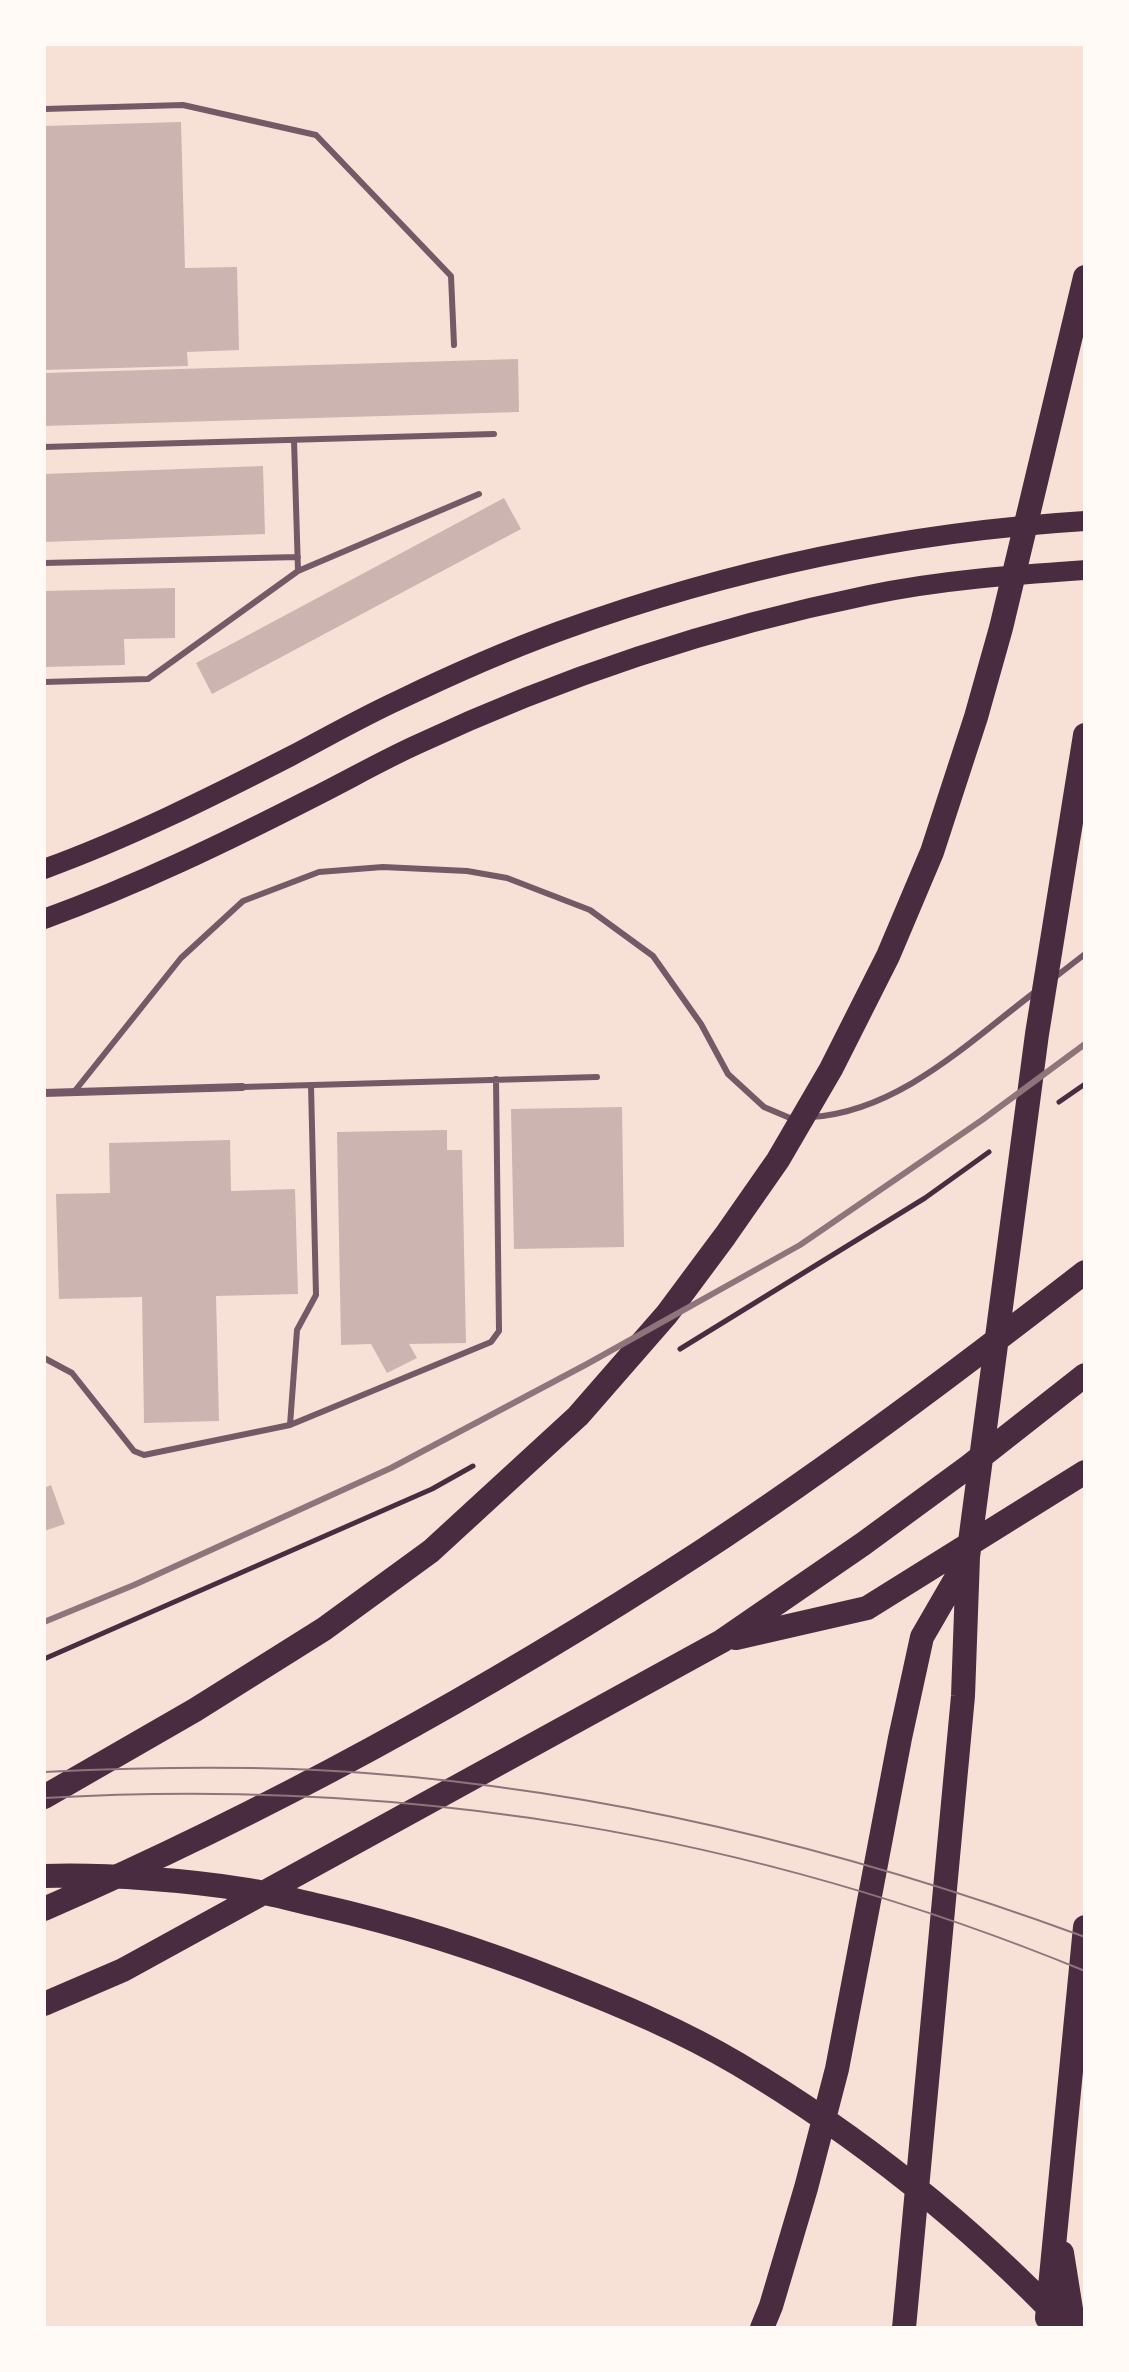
<!DOCTYPE html>
<html>
<head>
<meta charset="utf-8">
<style>
	body { margin:0 }
	#map { position:relative; width:1129px; height:2372px; overflow:hidden; background:#f7e1d7; font-family:"Fira Sans Condensed",sans-serif }
	canvas { display:block }
	.frame { position:absolute; inset:0; border:46px solid #fffaf5; pointer-events:none }
</style>
</head>
<body>
<div id="map">
<canvas width="1129" height="2372"></canvas>
<div class="frame"></div>
</div>
<script>
const ctx = document.querySelector('canvas').getContext('2d');
ctx.lineJoin = 'round';
function fillPath(path, color) {
  ctx.fillStyle = color;
  ctx.fill(path, 'evenodd');
}
function stroke(path, color, width, dash) {
  ctx.strokeStyle = color;
  ctx.lineWidth = width;
  ctx.lineCap = dash ? 'butt' : 'round';
  ctx.setLineDash(dash || []);
  ctx.stroke(path);
}
fillPath(new Path2D(`
	M181,122L185,268L237,267L239,350L187,352L188,366L44,370V126Z
	M518,359L519,412L44,426V373Z
	M263,466L265,534L44,542V474Z
	M504,498L521,529L212,694L196,663Z
	M175,588V638L124,639L125,665L44,667V591Z
	M622,1107L624,1247L514,1249L511,1109Z
	M447,1130V1150H462L466,1343L409,1344L417,1358L387,1373L371,1344L341,1345L337,1132Z
	M230,1140L231,1191L295,1189L298,1294L216,1296L219,1421L144,1423L142,1297L59,1299L56,1194L110,1193L109,1143Z
	M51,1485L65,1524L44,1531V1488Z`), '#ccb4b1');
stroke(new Path2D(`
	M1059,1102L1085,1084
	M680,1349L925,1198L989,1152
	M44,1659L432,1489L473,1466`), '#4a2c40', 5);
stroke(new Path2D(`
	M44,109L183,105L316,135L451,276L454,345
	M294,440L298,571L479,494
	M44,447L494,434
	M44,563L298,557
	M44,682L148,679L298,571
	M1054,978L1085,954
	M242,1087L597,1077
	M74,1092L181,958L243,901L319,872L383,867L467,871L507,878L590,910L653,956L701,1024L728,1074L764,1107L790,1118L796,1117
	M811,1117C898,1112 969,1042 1035,992
	M44,1358L72,1373L134,1451L144,1455L290,1425L297,1330L316,1295L311,1085
	M290,1425L491,1342L499,1331L496,1079`), '#755966', 6);
stroke(new Path2D(`
	M44,1093L242,1087`), '#755966', 8);
stroke(new Path2D(`
	M44,869C129,838 211,797 291,756C327,737 362,717 399,700C451,675 505,651 560,631C728,570 907,532 1085,521
	M44,919C137,885 226,842 314,797C348,780 381,761 416,745C561,677 712,627 869,595C940,580 1013,575 1085,570`), '#4a2c40', 20);
stroke(new Path2D(`
	M736,1638L867,1608L1085,1472
	M44,1797L195,1710L324,1629L431,1551L578,1416L667,1314L725,1236L778,1160L831,1069L888,956L932,852L976,717L1001,628L1085,277
	M44,1876C108,1874 186,1880 249,1890C273,1894 297,1901 320,1906C404,1925 482,1950 562,1982C623,2006 682,2031 738,2064C859,2136 971,2226 1068,2328
	M44,1909C274,1809 492,1688 702,1551C834,1464 960,1369 1085,1272
	M44,2004L123,1970L722,1641L863,1544L968,1467L1085,1375
	M1062,2253L1074,2328
	M1047,2318L1085,1927
	M762,2328L771,2306L806,2188L837,2069L900,1738L922,1637L966,1561
	M904,2328L963,1696L968,1557L1037,1034L1085,735`), '#4a2c40', 24);
stroke(new Path2D(`
	M44,1772C151,1767 259,1765 365,1773C611,1791 854,1852 1085,1937
	M44,1798C407,1777 749,1833 1085,1971`), '#8f747c', 2);
stroke(new Path2D(`
	M44,1622L134,1585L391,1468L587,1364L800,1245L982,1120L1085,1044`), '#8f747c', 6);
</script>
</body>
</html>
